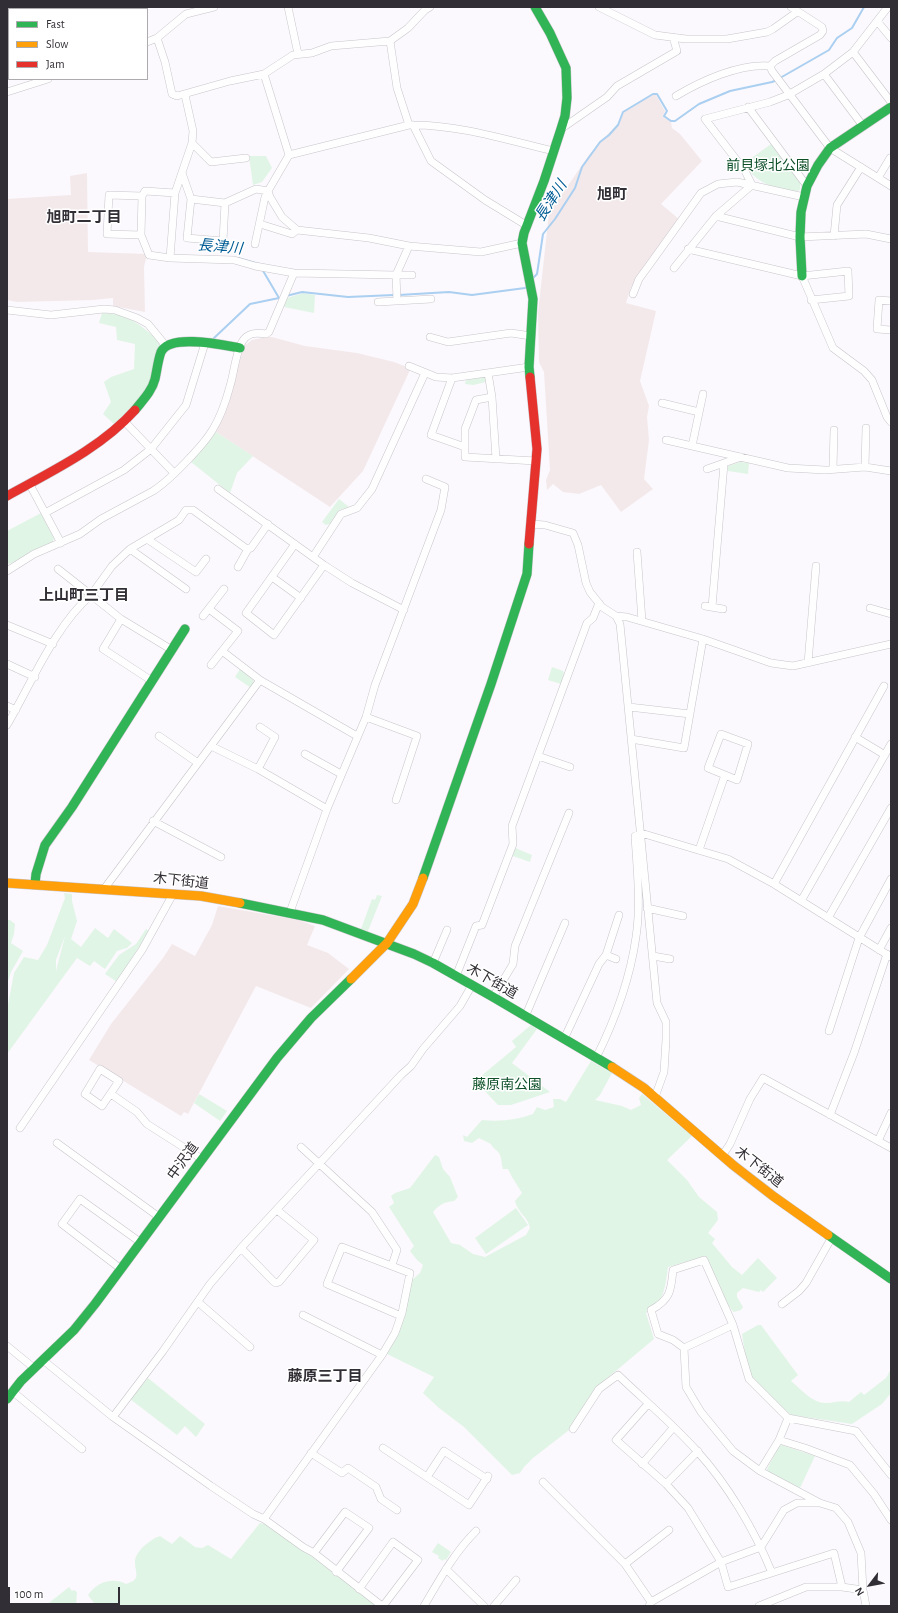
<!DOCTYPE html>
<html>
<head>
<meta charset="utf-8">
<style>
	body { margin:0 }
	#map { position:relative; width:898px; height:1613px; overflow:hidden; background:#fbf9fd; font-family:"Alegreya Sans",sans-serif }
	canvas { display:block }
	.frame { position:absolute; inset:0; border:8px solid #322e35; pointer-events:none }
	.legend { position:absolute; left:8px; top:8px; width:140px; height:72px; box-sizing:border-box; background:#fff; border:1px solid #adabae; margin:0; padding:5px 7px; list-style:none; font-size:12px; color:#322e35 }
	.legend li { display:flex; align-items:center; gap:8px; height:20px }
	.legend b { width:20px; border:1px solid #adabae }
	.north { position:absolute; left:850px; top:1565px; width:40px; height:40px; -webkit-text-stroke:3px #fff; paint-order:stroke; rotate:238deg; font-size:11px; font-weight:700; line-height:16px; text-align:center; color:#322e35 }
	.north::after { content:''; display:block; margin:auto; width:14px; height:18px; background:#322e35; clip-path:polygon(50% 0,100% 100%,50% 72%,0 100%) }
	.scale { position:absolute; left:8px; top:1587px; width:112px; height:18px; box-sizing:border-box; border:2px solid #322e35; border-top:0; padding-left:5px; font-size:12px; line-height:14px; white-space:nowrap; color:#322e35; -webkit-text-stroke:3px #fff; paint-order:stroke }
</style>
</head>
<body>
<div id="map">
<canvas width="898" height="1613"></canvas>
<div class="frame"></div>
<ul class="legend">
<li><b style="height:5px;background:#30b455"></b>Fast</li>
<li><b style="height:5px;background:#ff9f0a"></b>Slow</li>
<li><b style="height:5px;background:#e5322d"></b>Jam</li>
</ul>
<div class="north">N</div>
<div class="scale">100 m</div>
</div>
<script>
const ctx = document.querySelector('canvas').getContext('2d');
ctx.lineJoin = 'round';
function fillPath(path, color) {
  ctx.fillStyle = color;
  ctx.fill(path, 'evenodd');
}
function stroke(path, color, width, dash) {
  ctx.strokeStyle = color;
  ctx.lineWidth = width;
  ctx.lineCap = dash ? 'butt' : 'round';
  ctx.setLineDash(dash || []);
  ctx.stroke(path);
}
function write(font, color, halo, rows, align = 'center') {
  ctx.font = font + ' "Alegreya Sans","Noto Sans JP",sans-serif';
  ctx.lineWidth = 3;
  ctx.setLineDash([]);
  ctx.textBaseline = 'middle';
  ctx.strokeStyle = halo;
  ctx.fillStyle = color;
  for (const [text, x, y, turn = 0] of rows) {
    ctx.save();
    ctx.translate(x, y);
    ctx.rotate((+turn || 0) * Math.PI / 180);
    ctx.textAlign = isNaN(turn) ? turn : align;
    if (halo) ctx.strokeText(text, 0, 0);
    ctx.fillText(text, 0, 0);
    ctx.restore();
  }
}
fillPath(new Path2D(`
	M653,95H656L665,111L663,116L671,122L672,128L680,134L702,161L661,204L680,220L631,287L626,303L656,311L640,381L649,406L647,417L649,440L644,479L653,489L621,512L601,485L579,494L563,492L553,484L547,490L546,480L550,470L544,372L539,362L538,313L549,213L589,155L604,138L618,124L624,110H627Z
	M87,173L88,252L147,254L144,267L145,312L113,306V298L93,300L17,302L7,300V199L71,195L70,176Z
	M266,337H272L305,346L357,353L394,362L407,367L410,370L363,471L330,507L216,432L226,410L244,346L252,340Z
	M218,906L298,920L315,926L307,945L328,953L349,969L311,1008L256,986L188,1114L184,1112L181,1116L89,1060L111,1024L163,958L172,944L195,956L212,925Z`), '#f3e9eb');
fillPath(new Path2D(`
	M771,144L800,181V190L797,191C777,193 754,180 743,164Z
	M249,156H266L272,168L262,182L253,185Z
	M303,293L315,295L314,313L284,307L287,298Z
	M102,313C130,313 142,327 163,344L154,375L140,400L114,424L103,414L111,402L104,382L111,377L134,369L135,344L117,340L116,327L99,323Z
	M485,377L486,382L473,385L465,384L466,380Z
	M216,432L253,456L237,473L230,493L191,462Z
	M740,462L749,463L748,474L728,471V466Z
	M339,499L349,507L339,510L330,524L326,525L322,522Z
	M41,513L54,538L52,544L9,564L7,562V531Z
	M552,667L563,671L564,674L561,684L548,680Z
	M240,669L253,680L254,684L251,688L235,677Z
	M513,847L532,855L530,862L510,855Z
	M64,893L72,894V901L77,921L71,939L81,947L95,928L108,938L114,929L132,943L127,948L117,951L105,969L94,961L90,966L77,958L7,1054V1010L14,973L24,957L38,960L47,945L65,898ZM65,936L56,971V960Z
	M377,895L382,896L368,931L361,929L372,899L375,900Z
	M7,920H10L15,924L14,934L11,943L23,951L11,972L8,981L7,996Z
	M146,929L149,931L117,982L105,974L119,955L136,944Z
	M531,1025L537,1029L512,1063L550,1092L511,1105H498L481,1087L486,1082L480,1077L516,1047L512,1041Z
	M591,1061L612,1073L600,1095L595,1100L622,1106L631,1110L641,1105L639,1098L642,1094L692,1136L667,1160L687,1180L699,1197L717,1212L718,1220L708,1233L715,1239L712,1243L732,1267L742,1275L758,1258L777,1278L763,1292L761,1290L759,1292L743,1288L737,1293V1297L743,1307L741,1310L734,1312C726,1307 711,1266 706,1256L668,1267C665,1288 665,1301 646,1313L654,1339L605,1380L573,1427L533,1458L524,1467L520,1473L512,1475L464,1427L439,1408L423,1393L434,1377L385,1353L411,1281L420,1273L423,1265L417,1260L410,1251L414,1246L389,1207L394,1203L391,1196L395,1193L410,1188L435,1155L439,1157L443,1169L450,1177L458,1197L454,1201C444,1202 439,1205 433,1212L451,1243L460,1245L473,1254L485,1257L526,1235L530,1228C528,1217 518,1213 515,1201L522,1193L512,1177L508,1169H503C501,1164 502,1159 500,1155C498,1150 493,1149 491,1144L479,1138L472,1143L464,1141L463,1135L467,1137L482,1120C500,1122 517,1120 533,1114L537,1107L545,1110L554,1107L553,1099H560L566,1102Z
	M199,1094L227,1111L220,1121L194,1103Z
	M516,1208L528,1225L486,1254L475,1238Z
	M758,1325H761L798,1375L791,1381C801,1389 812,1403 826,1403C835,1403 840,1400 849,1402L861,1392L864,1395L886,1378L891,1369V1393L882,1404L852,1424L791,1415L749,1379L742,1334Z
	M148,1378L205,1424L196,1437L185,1426L177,1435L130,1399Z
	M782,1445L815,1456L800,1488L768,1472L767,1469L779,1446Z
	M260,1523L269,1525L379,1606H96L88,1595C97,1582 112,1577 126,1584C142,1579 135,1574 135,1562C135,1551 151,1539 160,1536L172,1544L180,1536L195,1547L202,1548L208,1545L231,1559Z
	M438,1543L451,1552L446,1560L444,1559L443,1561L438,1558L439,1556L432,1552Z
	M69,1587L72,1591L74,1590L77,1592L76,1606H45Z`), '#e1f5e6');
stroke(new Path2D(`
	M780,78L829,50L837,38L852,28L864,7
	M238,258L259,264
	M262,269L279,298H281
	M533,278L537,274L543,234L555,219L575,188L582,167L600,142L609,135L618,125L623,112L653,94H657L667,111L664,116L671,121H675L699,104L730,91L772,82L777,80
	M399,295L449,292L472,295L525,288L527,286
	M286,296L302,292L348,297L394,295
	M214,338L250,304L279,298`), '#aacff0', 2);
const street = new Path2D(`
	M94,7L95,9
	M288,7L298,54
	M599,7L655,35L686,39H727L767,32L773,29L797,12
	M791,7L822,27L823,31L820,35L775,61L770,66L772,71L830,148L891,186
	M877,21L891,38
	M157,38L165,62L172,94L177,96L230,81L264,74L293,55L312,53L331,46L390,41L408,28L425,10L430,7
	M390,41L397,88L409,125
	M147,42L157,38L186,14L214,7
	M853,52L891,102
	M264,74L289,155
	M824,74L863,126
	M7,92L48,79
	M676,96C701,81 740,63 770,66
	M748,107L807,186
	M413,125L431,161L485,200L526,225
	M561,129L607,97L617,86L677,51L673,37
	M192,143L211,162L246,158
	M182,173L191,199L225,203L256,189L268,191L265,197L255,244
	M878,178L890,158
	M175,193L145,191L142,196L141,235L149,255L170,258L234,260L255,266L294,273
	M191,199L187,238L223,241L225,203
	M716,216L800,237L866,234L891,239
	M260,224L292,234L297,230
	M141,235L107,234L109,195L142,196
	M834,236L837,205L861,167
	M409,246L369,238L297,230L282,217L270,197L268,191L289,155L409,125C457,124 507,140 553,151
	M688,249L802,276L848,271L849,296L811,300
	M170,258L175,193L192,143L193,131L185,95
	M674,268L716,216L752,185L745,171L705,119L770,102L788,95L824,74L853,52L888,7
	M802,276L833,348L864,371L872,380L887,417L891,422
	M633,294L639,279L650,264L701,193L718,184L737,182L804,197
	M397,300L396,275H412
	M891,301L879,300L877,329L891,330
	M378,302L431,299
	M7,310L51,315L104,309L115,310L137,318L148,324L166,346
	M430,337L448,342L511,333L531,336
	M409,366L436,377L452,378L529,367
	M488,373L492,397L496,459
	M452,378L431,435L465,447
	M492,397L476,400L465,429V457L536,461
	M662,403L699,412
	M124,421L174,473
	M666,440L788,468L825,470L865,467L891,471
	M692,446L703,394
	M865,467L866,428
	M707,469L741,457
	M833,469L834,430
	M29,483L61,543
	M218,489L324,565L352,583L404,610
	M45,513L124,470L151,449L186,405L205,343
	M531,524L545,525L573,533L578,545L586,583L590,592L602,607L616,616L620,624L657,1003L666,1022V1040L664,1072L655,1097
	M147,539L196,572L206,559
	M295,544L246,613L274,635L324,565
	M130,549L186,589
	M637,552L642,621
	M313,557L341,514L357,508L372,489L425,373
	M238,567L248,549
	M58,569L91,595L112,566L130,549L179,520L186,510H193L247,549L251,548L268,524
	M7,571L34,554L80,534L101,519L153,491C169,481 204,445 213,429C221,416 226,401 230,386C234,373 235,357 241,344C246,333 255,332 266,334L269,332L294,273L396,275L409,246L481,252L522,243
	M272,577L301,598
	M705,606L723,609
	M712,607L724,464
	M870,608L891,614
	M209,609L238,631L211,665
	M203,616L224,589
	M616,616L627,617L703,639L771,663L793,666L891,644
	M121,619L103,649L152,681
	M7,625L53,644
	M222,651L260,680
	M808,663L816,566
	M7,664L35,677
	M7,706L16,710
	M629,707L690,714
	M366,717L417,736L396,800
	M7,725C31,684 55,626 91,595L121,619L172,650
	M159,736L198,763
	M855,737L885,755
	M631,739L684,748L703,639
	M211,746L258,769L327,809
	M305,754L341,774
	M538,756L570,767
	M258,769L275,737L260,727
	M153,821L221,857
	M699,850L725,775L708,768L721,734L748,744L737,780L725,775
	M774,884L884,686
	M104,889L260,680L357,736
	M801,901L891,744
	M647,908L683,916
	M290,912L327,809L366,717L375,685L441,510L445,487L426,479
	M828,918L891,808
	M879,950L891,928
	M606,955L616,959
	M653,956L670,959
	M433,963L447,930
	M456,976L476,926L482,925L513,844L512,826L587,623L593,618L599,603
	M493,997L513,964L515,946L569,813
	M525,1017L565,923
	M829,1031L859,938L891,879
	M564,1039L599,964L606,955L619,915
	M596,1058C615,1020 630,979 636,937C641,904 637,869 635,836L641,833L728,859L774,884L891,957
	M100,1069L119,1081L102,1106L85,1094Z
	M111,1094L137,1112L147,1124L202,1159
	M830,1115L854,1053L887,954
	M20,1128L142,950L173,894
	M878,1141L891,1113
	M57,1143L159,1217
	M301,1147L372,1212L397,1250L392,1265
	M722,1156L730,1144L750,1099L763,1078L891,1148
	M241,1248L273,1281L276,1283L279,1282L314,1240L277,1210
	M121,1269L62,1224L80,1199L140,1242
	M198,1302L250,1347
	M782,1304L799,1291L806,1283L832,1237
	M303,1315L382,1355
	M733,1325L684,1348L686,1387L701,1412L733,1451L760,1471L820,1503L836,1508L848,1522L861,1553L863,1590L866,1606
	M7,1346L34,1368
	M684,1348L673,1340L658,1334L651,1310C671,1299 671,1290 673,1270L704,1260L733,1325L749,1379L788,1418L856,1431L891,1475
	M43,1360L113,1417L211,1486L253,1514L264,1519L303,1547L314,1553L382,1606
	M12,1391L82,1449
	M648,1404L616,1440L666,1484L688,1508L721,1562L728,1587L834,1553L842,1587
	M113,1417L163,1351L210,1284L241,1248L401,1075L411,1066L423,1049L460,1006L472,985
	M573,1429L599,1389L618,1375C644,1400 673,1424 697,1451C728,1485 755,1531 772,1573
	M779,1440L805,1448L850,1465L874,1494L891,1520
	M383,1448L469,1505L488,1476
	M311,1453L342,1473L348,1468L376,1487L381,1499L397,1510
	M642,1464L673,1428
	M760,1471L779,1440L788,1418
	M427,1477L444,1451L487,1479
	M543,1482L625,1564L651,1602
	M666,1484L698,1451
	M264,1519L382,1355L395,1333L402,1313L410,1273L342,1247L327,1284L401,1316
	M314,1553L345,1512L369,1528L336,1572
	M625,1564L669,1530
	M446,1569L484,1606
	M359,1589L393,1542L418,1560L383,1606
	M424,1606C440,1579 454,1553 476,1531
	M494,1606L516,1580
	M649,1606L651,1602L721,1562L761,1547L784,1510L797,1503H817
	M759,1606L806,1587H842L863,1590`);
const fast = new Path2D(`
	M802,276L800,237L801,212L807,186L818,165L830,148L891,107
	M530,377L529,367L533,299L522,243L524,233L544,181L561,129L565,116L567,98L566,68L550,33L535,7
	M135,410C143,400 152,391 155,379C157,370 158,360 161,352C170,333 223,345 240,348
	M423,878L491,684L527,574L529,544
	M35,884L36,874L45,845L72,807L185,629
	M240,903L323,920L414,954L433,963L493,997L612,1067
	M828,1235L891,1279
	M7,1399L21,1381L74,1330L95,1304L277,1058L311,1018L351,979`);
const slow = new Path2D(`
	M7,883L201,896L240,903
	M351,979L387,943L413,904L423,878
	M612,1067L644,1088L733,1165L773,1196L828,1235`);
const jam = new Path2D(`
	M7,496C52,471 101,448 135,410
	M529,544L537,449L530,377`);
stroke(street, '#c8c5ca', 8);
stroke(fast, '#c8c5ca', 10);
stroke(slow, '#c8c5ca', 10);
stroke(jam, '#c8c5ca', 10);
stroke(street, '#fefeff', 7);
stroke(fast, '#30b455', 9);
stroke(slow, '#ff9f0a', 9);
stroke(jam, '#e5322d', 9);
write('14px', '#0d5028', '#fff', [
	["前貝塚北公園",768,166],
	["藤原南公園",507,1085]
]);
write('14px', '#322e35', '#fff', [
	["木下街道",181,881,6],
	["木下街道",492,981,30],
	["中沢道",183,1161,-54],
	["木下街道",759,1167,38]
]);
write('bold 15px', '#322e35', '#fff', [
	["旭町",612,194],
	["旭町二丁目",84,217],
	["上山町三丁目",84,595],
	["藤原三丁目",325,1376]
]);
write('italic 15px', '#005c94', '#fff', [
	["長津川",551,201,-57],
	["長津川",220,247,5]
]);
</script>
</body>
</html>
